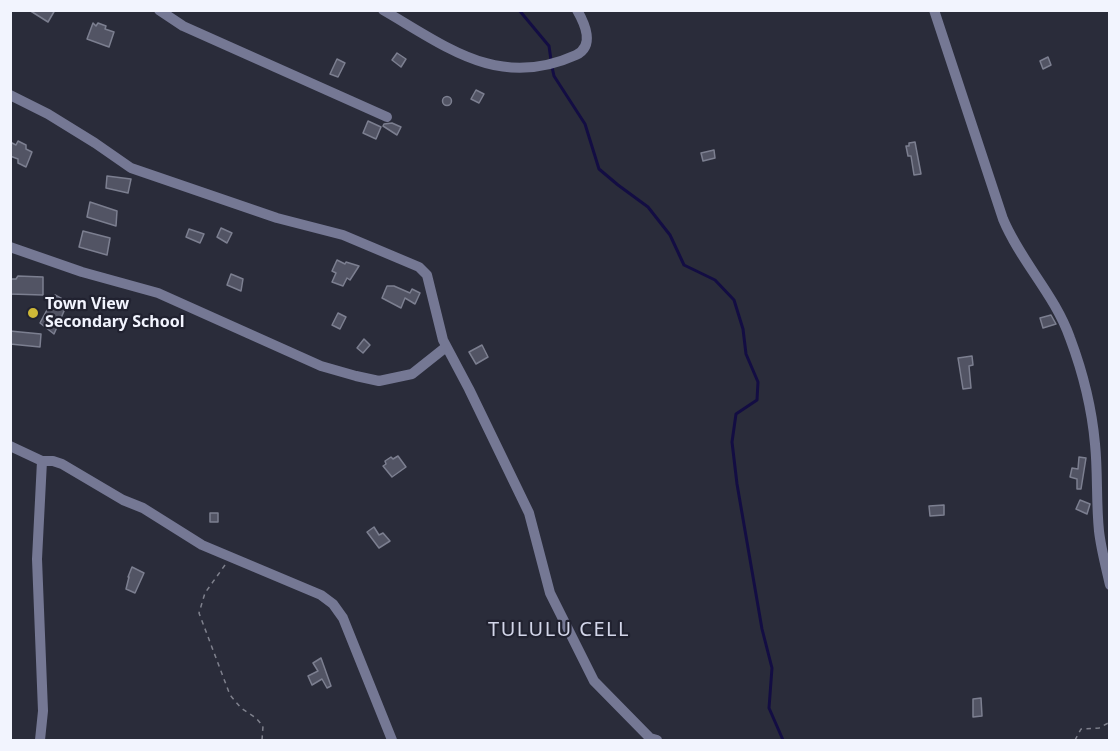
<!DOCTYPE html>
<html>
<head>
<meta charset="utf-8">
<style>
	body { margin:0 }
	#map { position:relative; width:1120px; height:751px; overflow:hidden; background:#2a2c3a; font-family:"Noto Sans",sans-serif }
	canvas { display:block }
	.frame { position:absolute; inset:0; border:12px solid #f2f4fe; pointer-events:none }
</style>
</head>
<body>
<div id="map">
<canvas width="1120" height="751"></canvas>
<div class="frame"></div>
</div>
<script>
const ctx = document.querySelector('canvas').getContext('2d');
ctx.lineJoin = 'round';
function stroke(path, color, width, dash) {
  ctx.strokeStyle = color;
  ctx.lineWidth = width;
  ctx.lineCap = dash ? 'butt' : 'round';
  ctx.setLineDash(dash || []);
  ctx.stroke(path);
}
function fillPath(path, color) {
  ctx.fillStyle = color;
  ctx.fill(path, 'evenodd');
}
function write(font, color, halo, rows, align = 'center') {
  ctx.font = font + ' "Noto Sans",sans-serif';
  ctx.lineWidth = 4.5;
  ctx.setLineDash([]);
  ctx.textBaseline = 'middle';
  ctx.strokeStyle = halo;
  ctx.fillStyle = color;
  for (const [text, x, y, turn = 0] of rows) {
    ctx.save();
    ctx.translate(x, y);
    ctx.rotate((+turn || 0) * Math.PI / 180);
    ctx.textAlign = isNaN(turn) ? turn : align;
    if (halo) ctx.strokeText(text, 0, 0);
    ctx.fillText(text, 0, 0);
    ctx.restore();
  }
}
stroke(new Path2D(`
	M519,10L549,46L551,60
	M552,67L554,76L585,124L599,169L618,185L648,207L670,235L684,265L715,280L734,300L743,329L746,354L758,382L757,400L736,414L732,442L737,484L762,629L772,668L769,708L783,740`), '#130d43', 3);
const building = new Path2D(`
	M29,10H55L48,22Z
	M93,23L96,26L98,23L106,26L105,29L114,32L109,47L87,39Z
	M397,53L406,59L401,67L392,60Z
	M1048,57L1051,65L1043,69L1040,61Z
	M337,59L345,63L338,77L330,74Z
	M476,90L484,94L479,103L471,99Z
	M442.5 101a4.5 4.5 0 1 1 9 0a4.5 4.5 0 1 1-9 0Z
	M368,121L381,127L376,139L363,133Z
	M392,123L401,127L397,135L383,126L384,124Z
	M18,141L26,145V149L32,152L26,167L18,163V159L10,156V142L16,145Z
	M915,142L921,174L914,175L911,156H908L906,146H909V143Z
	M714,150L715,158L703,161L701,153Z
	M107,176L131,179L128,193L106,188Z
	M90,202L117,211L116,226L87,217Z
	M221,228L232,233L227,243L217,237Z
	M189,229L204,234L200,243L186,237Z
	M83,231L110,238L107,255L79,247Z
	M337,260L345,264L346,262L359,266L350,280L347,278L343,286L332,282L336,273L332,271Z
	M231,274L243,279L241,291L227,285Z
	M18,276L43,277V295L10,294V279H16Z
	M387,286H394L410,293L412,289L420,293L415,304L405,298L401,308L382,298Z
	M55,295L68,302L54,334L40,323Z
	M338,313L346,317L340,329L332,325Z
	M1051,315L1056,324L1043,328L1040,318Z
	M10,331L41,334L40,347L10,344Z
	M364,339L370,345L363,353L357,348Z
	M482,345L488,357L476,364L469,352Z
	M972,356L973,365L969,366L971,388L963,389L958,358Z
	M398,456L406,467L392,477L383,466L386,464L385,461L391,457L393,459Z
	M1079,457L1086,458L1081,489H1077V479L1070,477L1072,468L1078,469Z
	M1080,500L1090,504L1087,514L1076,509Z
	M944,505V515L930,516L929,506Z
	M210,513H218V522H210Z
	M374,527L379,535L383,533L390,541L379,548L367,532Z
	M132,567L144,573L135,593L126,589L129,577H128Z
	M321,658L331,686L327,688L322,679L312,685L308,676L318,671L313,663Z
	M981,698L982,716L973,717V699Z`);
fillPath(building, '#525464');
stroke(building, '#7c7f90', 1.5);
stroke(new Path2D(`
	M225,565L205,593L199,613L230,695L241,708L256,718L263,726L262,740
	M1075,740L1081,729L1099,728L1110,722`), '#7f818d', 1.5, [4.5, 4.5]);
stroke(new Path2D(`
	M159,10L183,26L387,117
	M383,10C447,47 499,90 576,55C595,46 585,24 577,10
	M934,10L1003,219C1021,262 1055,295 1070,338C1082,370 1092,410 1095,444C1098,473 1096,502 1099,531C1101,549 1106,567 1110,585
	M10,95L48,114L95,143L131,168L277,218L343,235L419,267L427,275L443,340L469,389L529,513L550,593L594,681L650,738L657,740
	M10,247L82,272L158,293L321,366L356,376L379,381L412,374L446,347
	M10,446L42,461H53L62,464L123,500L143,508L202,545L321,595L333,604L343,618L392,740
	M40,740L43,711L37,559L42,461`), '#757894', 10);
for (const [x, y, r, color] of [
	[33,313,6,"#ceb837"]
]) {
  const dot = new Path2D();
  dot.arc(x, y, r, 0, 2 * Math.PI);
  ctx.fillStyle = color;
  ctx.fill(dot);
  stroke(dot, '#212230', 2);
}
write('bold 16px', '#f2f4fe', '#212230', [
	["Town View",45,304],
	["Secondary School",45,322]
], 'left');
ctx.letterSpacing = '1.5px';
write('20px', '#d3d6e9', '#212230', [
	["TULULU CELL",559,630]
]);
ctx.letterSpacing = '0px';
</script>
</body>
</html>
